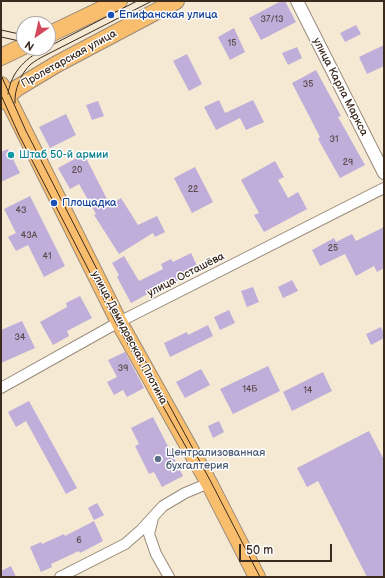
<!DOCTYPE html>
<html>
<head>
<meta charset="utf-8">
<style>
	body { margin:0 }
	#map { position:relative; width:385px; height:578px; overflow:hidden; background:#f5e9d4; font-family:"Balsamiq Sans",sans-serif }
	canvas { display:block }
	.frame { position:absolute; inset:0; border:2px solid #3b2a1e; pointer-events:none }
	.north { position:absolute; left:16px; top:16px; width:40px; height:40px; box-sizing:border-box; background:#fff; border:1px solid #b1aaa5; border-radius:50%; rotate:214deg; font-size:11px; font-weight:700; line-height:16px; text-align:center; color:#3b2a1e }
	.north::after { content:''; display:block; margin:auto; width:14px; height:18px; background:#d1495b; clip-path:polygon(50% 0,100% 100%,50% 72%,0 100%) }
	.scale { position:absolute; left:239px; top:544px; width:93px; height:18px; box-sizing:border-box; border:2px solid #3b2a1e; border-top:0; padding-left:5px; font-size:12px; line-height:14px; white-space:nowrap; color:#3b2a1e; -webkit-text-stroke:3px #fff; paint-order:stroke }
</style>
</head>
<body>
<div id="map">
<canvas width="385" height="578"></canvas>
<div class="frame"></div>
<div class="north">N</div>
<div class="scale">50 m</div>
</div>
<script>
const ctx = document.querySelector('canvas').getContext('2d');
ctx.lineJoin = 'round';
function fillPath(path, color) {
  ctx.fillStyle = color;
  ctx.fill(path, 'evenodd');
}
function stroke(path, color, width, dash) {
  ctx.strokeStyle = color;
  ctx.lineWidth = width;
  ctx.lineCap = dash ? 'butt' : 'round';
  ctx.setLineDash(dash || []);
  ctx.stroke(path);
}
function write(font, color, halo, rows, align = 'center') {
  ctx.font = font + ' "Balsamiq Sans",sans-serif';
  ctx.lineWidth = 3;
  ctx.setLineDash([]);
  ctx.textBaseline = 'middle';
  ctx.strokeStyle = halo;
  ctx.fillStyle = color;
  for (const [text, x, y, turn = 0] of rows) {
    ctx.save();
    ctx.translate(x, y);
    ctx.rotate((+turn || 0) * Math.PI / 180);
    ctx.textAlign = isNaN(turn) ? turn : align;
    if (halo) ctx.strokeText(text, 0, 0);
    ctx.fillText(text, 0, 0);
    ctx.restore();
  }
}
fillPath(new Path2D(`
	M281,1H285L296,22L261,40L249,18Z
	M356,25L361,34L345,42L340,33Z
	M234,28L245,52L230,60L218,37Z
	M384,45V66L367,74L359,57Z
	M297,47L302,58L288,65L282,53Z
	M187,54L202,84L189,91L173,61Z
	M316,70L341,116L338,117L365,165L340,178L318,139L320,137L292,83Z
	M219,100L225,113L253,100L264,122L246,130L240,118L216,130L204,107Z
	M98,101L104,116L92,120L86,105Z
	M66,114L76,135L50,148L39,127Z
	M8,149L20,173L1,182V152Z
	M84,154L110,205L121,198L138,225L157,216L165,232L155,237L153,233L119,254L94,215L96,214L79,184L70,189L58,168Z
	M275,161L284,177L278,180L288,198L298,192L307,209L264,232L254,215L259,213L241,180Z
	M195,167L213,202L192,213L174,178Z
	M30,196L65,266L44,277L28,245L16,251L8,237L16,233L4,209Z
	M384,227V268L377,272L374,266L356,276L345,254L320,266L312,250L334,238L336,242L352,234L356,241Z
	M191,253L198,268L180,277L181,279L167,286V287L154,293L153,291L131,303L117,277L119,275L112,263L124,256L139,281L163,269L161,264L171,259L173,262Z
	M292,280L298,291L283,298L278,287Z
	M253,287L259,302L247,307L241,291Z
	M80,296L92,318L67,331L69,336L53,345L40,322L67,307L66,303Z
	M229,310L235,323L220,330L214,317Z
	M22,321L35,348L1,363V330Z
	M208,325L213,336L170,357L164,343L187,332L188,335Z
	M381,327L384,334V338L371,345L366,334Z
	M125,352L144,388L127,397L123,390L114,395L107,382L117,377L108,360Z
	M268,366L280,391L233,414L220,389Z
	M201,369L210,385L185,398L176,382Z
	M323,372L332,391L292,411L283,392Z
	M29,401L77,488L66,494L26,421L16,427L8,412Z
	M153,417L183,476L162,487L154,472L149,474L135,446L139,444L131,428Z
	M219,421L224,432L213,438L208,426Z
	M369,431L384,460V577H367L318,481L307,487L297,468Z
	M97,503L104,515L94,520L88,508Z
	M94,521L103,541L80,553L79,551L51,564L52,567L41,572L30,547L41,542L42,544L64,534L65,536Z
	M11,566L16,577H1V571Z`), '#beaed9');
const minor = new Path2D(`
	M1,388L119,322L384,188
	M153,518L149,534L156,554L169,577
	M60,577L125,544L141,530L163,506L185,493L209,483`);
const tertiary = new Path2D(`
	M297,1L384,173`);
const primary = new Path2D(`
	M48,35L119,1
	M1,57L24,46
	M1,85L119,322L209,483L257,577
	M1,101L17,88L57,64L176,1`);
stroke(minor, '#988a79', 12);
stroke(tertiary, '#988a79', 14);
stroke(primary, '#988a79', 18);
stroke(minor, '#fff', 10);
stroke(tertiary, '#fff', 12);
stroke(primary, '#f9be6d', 16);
stroke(new Path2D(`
	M1,30L24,35
	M1,37L24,42
	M48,47L137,1
	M1,75L26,131L123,320L211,482L260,577
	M8,94C11,71 27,57 46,48
	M1,95L19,135L116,323L190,454
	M15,103C14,90 21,73 31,64C35,61 40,58 44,56L152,1`), '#3b2a1e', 1);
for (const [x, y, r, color] of [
	[111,15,4,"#1a4fb4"],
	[11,155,4,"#0f9aa8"],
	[54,203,4,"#1a4fb4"],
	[158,459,4,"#5c6f8a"]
]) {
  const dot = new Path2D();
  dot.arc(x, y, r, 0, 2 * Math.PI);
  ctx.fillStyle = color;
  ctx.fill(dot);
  stroke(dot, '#fff', 1.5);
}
write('9px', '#5c4b4d', null, [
	["37/13",272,20],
	["15",232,44],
	["35",308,85],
	["31",334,140],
	["29",348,163],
	["20",77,171],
	["22",193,190],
	["43",21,211],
	["43А",29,236],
	["25",333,249],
	["41",47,257],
	["34",20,338],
	["39",123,369],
	["14Б",250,390],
	["14",308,391],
	["6",79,541]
]);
write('11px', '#164399', '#fff', [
	["Епифанская улица",119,15],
	["Площадка",62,203]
], 'left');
write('11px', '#3b2a1e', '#fff', [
	["Пролетарская улица",69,59,-29],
	["улица Карла Маркса",340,87,63],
	["улица Осташёва",186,275,-27],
	["улица Демидовская Плотина",129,338,62]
]);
write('11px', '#0d838f', '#fff', [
	["Штаб 50-й армии",19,155]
], 'left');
write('11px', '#4e5e75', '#fff', [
	["Централизованная",166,453],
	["бухгалтерия",166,466]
], 'left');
</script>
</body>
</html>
